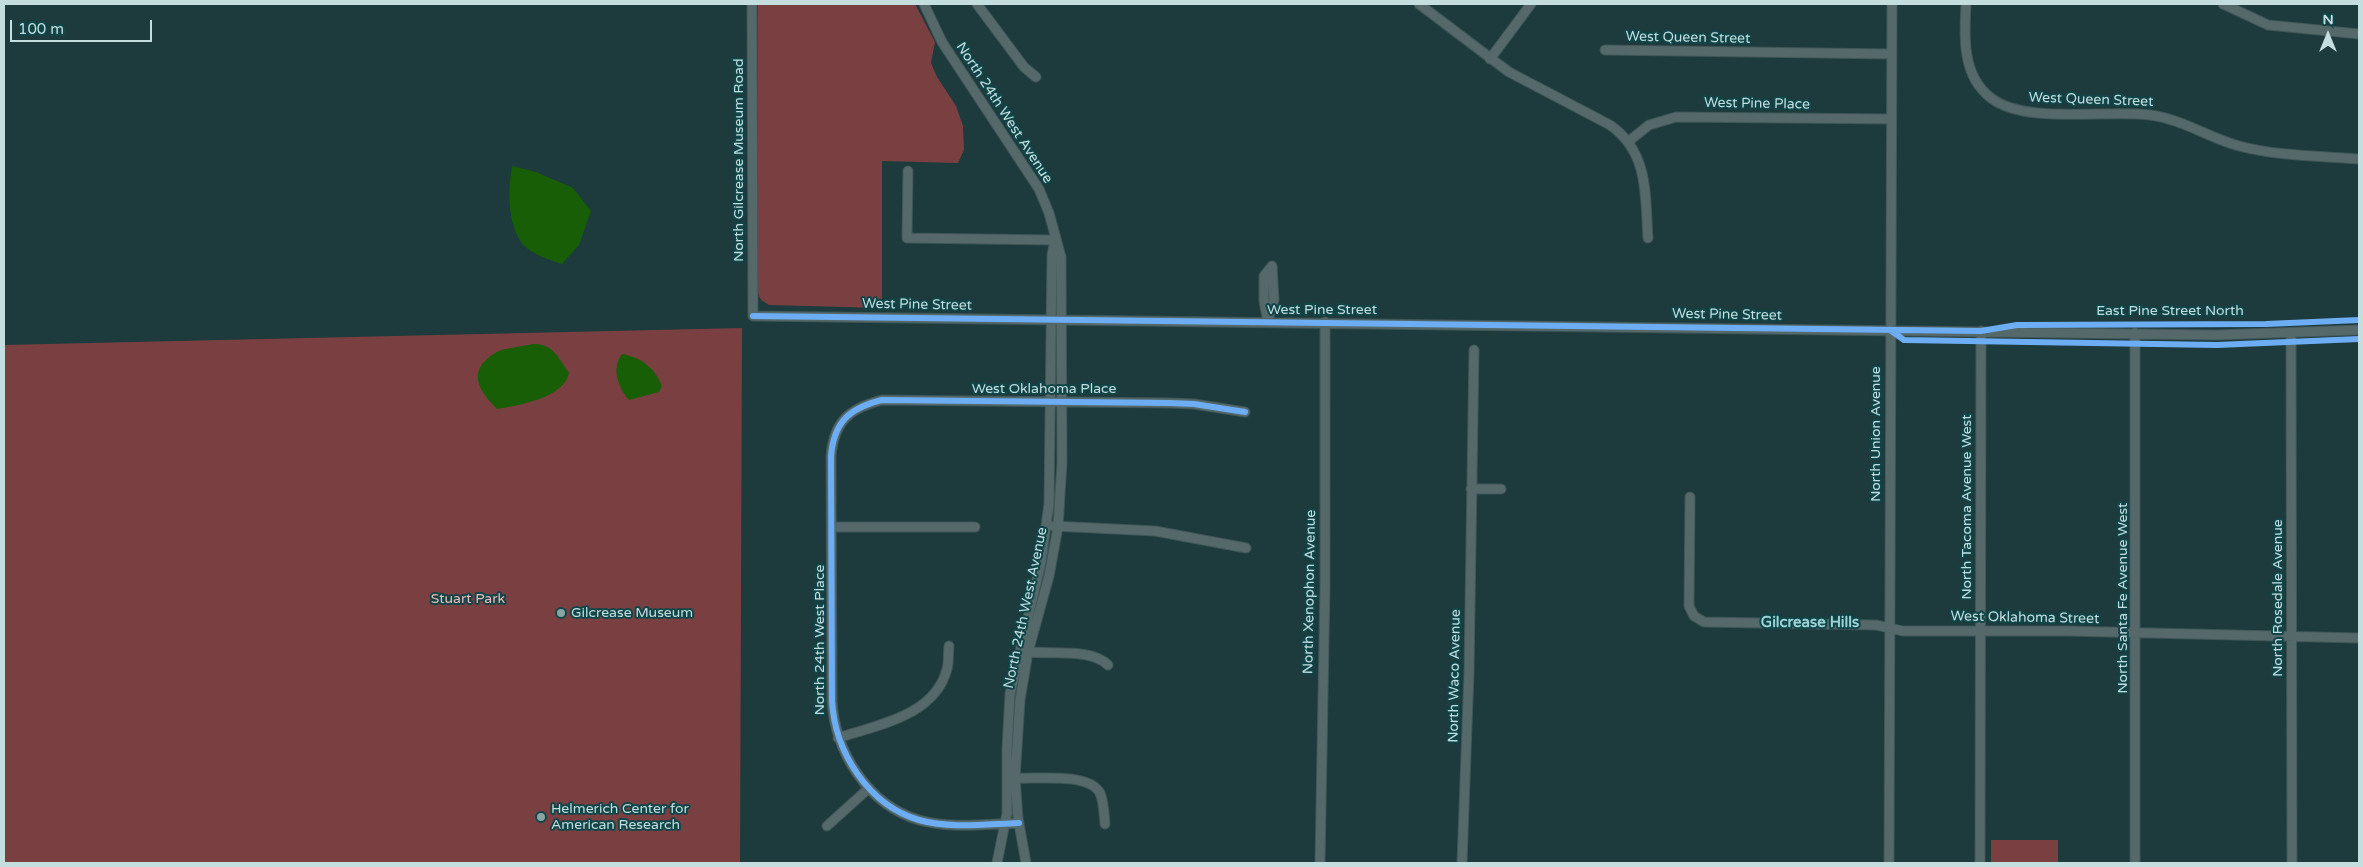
<!DOCTYPE html>
<html>
<head>
<meta charset="utf-8">
<style>
	body { margin:0 }
	#map { position:relative; width:2363px; height:867px; overflow:hidden; background:#1d3a3c; font-family:"Varela Round",sans-serif }
	canvas { display:block }
	.frame { position:absolute; inset:0; border:5px solid #c4ddde; pointer-events:none }
	.north { position:absolute; left:2303px; top:10px; width:50px; height:50px; -webkit-text-stroke:4px #104649; paint-order:stroke; rotate:0deg; font-size:14px; font-weight:700; line-height:20px; text-align:center; color:#c4ddde }
	.north::after { content:''; display:block; margin:auto; width:18px; height:22px; background:#c4ddde; clip-path:polygon(50% 0,100% 100%,50% 72%,0 100%) }
	.scale { position:absolute; left:10px; top:20px; width:142px; height:22px; box-sizing:border-box; border:2px solid #c4ddde; border-top:0; padding-left:6px; font-size:15px; line-height:18px; white-space:nowrap; color:#c4ddde; -webkit-text-stroke:4px #104649; paint-order:stroke }
</style>
</head>
<body>
<div id="map">
<canvas width="2363" height="867"></canvas>
<div class="frame"></div>
<div class="north">N</div>
<div class="scale">100 m</div>
</div>
<script>
const ctx = document.querySelector('canvas').getContext('2d');
ctx.lineJoin = 'round';
function fillPath(path, color) {
  ctx.fillStyle = color;
  ctx.fill(path, 'evenodd');
}
function stroke(path, color, width, dash) {
  ctx.strokeStyle = color;
  ctx.lineWidth = width;
  ctx.lineCap = dash ? 'butt' : 'round';
  ctx.setLineDash(dash || []);
  ctx.stroke(path);
}
function write(font, color, halo, rows, align = 'center') {
  ctx.font = font + ' "Varela Round",sans-serif';
  ctx.lineWidth = 4;
  ctx.setLineDash([]);
  ctx.textBaseline = 'middle';
  ctx.strokeStyle = halo;
  ctx.fillStyle = color;
  for (const [text, x, y, turn = 0] of rows) {
    ctx.save();
    ctx.translate(x, y);
    ctx.rotate((+turn || 0) * Math.PI / 180);
    ctx.textAlign = isNaN(turn) ? turn : align;
    if (halo) ctx.strokeText(text, 0, 0);
    ctx.fillText(text, 0, 0);
    ctx.restore();
  }
}
fillPath(new Path2D(`
	M758,4H915L935,42L931,63L937,77L956,106L963,126L964,150L958,163L882,161V308L769,305L761,300L757,291Z
	M742,328L740,863H4V345Z
	M1991,840H2058V863H1991Z`), '#7a4041');
fillPath(new Path2D(`
	M512,166L536,172L573,188L591,211L579,245L562,264C550,260 528,253 521,242C507,220 508,191 512,166Z
	M533,344C553,343 559,359 569,373C565,397 518,406 497,409C483,395 468,376 486,360C491,355 499,350 506,349C515,347 524,346 533,344Z
	M622,354C642,358 654,367 662,386L659,392L629,400C618,387 611,369 622,354Z`), '#175e06');
const minor = new Path2D(`
	M752,4L753,316L2216,335L2359,330
	M924,4L942,42L1039,189L1049,213L1061,257L1062,462L1058,527L1049,576L1028,652L1020,700L1015,778L1018,818L1026,863
	M977,4L1024,67L1036,77
	M1419,4L1509,72L1610,125C1649,152 1645,195 1648,238
	M1966,4C1964,37 1962,76 1991,98C2026,125 2106,109 2150,115C2182,119 2209,138 2239,146C2277,156 2320,156 2359,159
	M2223,4L2268,25L2359,34
	M1605,50L1891,54
	M1490,59L1531,4
	M1629,141L1649,125L1676,117L1891,119
	M908,171L907,238L1055,240
	M1268,320L1274,300L1272,266
	M1268,322L1264,302V276L1272,266
	M2135,333V863
	M2291,333L2292,863
	M1471,489H1501
	M1690,497L1689,606L1694,616L1704,622L1876,625L1903,631H2067L2359,638
	M1053,526L1155,531L1246,548
	M832,527H975
	M1024,651C1048,656 1090,647 1108,665
	M838,738C877,725 935,716 947,669C949,662 948,654 949,646
	M1009,778C1031,780 1088,771 1100,793C1104,802 1104,814 1105,824
	M1019,823C987,824 950,829 919,820C868,805 835,752 832,701L831,456C834,421 850,408 882,400L1170,403L1194,404L1245,412
	M827,826L869,788
	M997,863L1007,813V749L1010,694L1041,562L1049,504L1052,255L1055,240
	M1320,863L1325,585V322
	M1462,863L1469,672L1474,350
	M1889,863L1892,4
	M1980,863L1981,331`);
stroke(minor, '#3f5657', 11);
stroke(minor, '#55696a', 9);
stroke(new Path2D(`
	M753,316L1981,331L2017,325L2266,324L2359,320
	M1890,330L1904,340L2217,345L2359,339
	M1019,823C987,824 950,829 919,820C868,805 835,752 832,701L831,456C834,421 850,408 882,400L1170,403L1194,404L1245,412`), '#6dadf4', 6);
for (const [x, y, r, color] of [
	[561,613,5,"#8aa4a5"],
	[541,817,5,"#8aa4a5"]
]) {
  const dot = new Path2D();
  dot.arc(x, y, r, 0, 2 * Math.PI);
  ctx.fillStyle = color;
  ctx.fill(dot);
  stroke(dot, '#104649', 2);
}
write('14px', '#c4ddde', '#104649', [
	["West Queen Street",1688,38,1],
	["West Queen Street",2091,100,2],
	["West Pine Place",1757,104,1],
	["North 24th West Avenue",1004,113,57],
	["North Gilcrease Museum Road",739,160,-90],
	["West Pine Street",917,305,1],
	["West Pine Street",1322,310],
	["East Pine Street North",2170,311],
	["West Pine Street",1727,315,1],
	["West Oklahoma Place",1044,389],
	["North Union Avenue",1876,434,-90],
	["North Tacoma Avenue West",1967,507,-90],
	["North Xenophon Avenue",1310,592,-89],
	["North Santa Fe Avenue West",2123,598,-90],
	["North Rosedale Avenue",2278,598,-90],
	["North 24th West Avenue",1026,608,-78],
	["West Oklahoma Street",2025,618,1],
	["North 24th West Place",820,640,-90],
	["North Waco Avenue",1455,676,-89]
]);
write('14px', '#f4b9b7', '#104649', [
	["Stuart Park",468,599]
]);
write('14px', '#c4ddde', '#104649', [
	["Gilcrease Museum",571,613],
	["Helmerich Center for",551,809],
	["American Research",551,825]
], 'left');
write('bold 15px', '#9ed3d6', '#104649', [
	["Gilcrease Hills",1810,623]
]);
</script>
</body>
</html>
